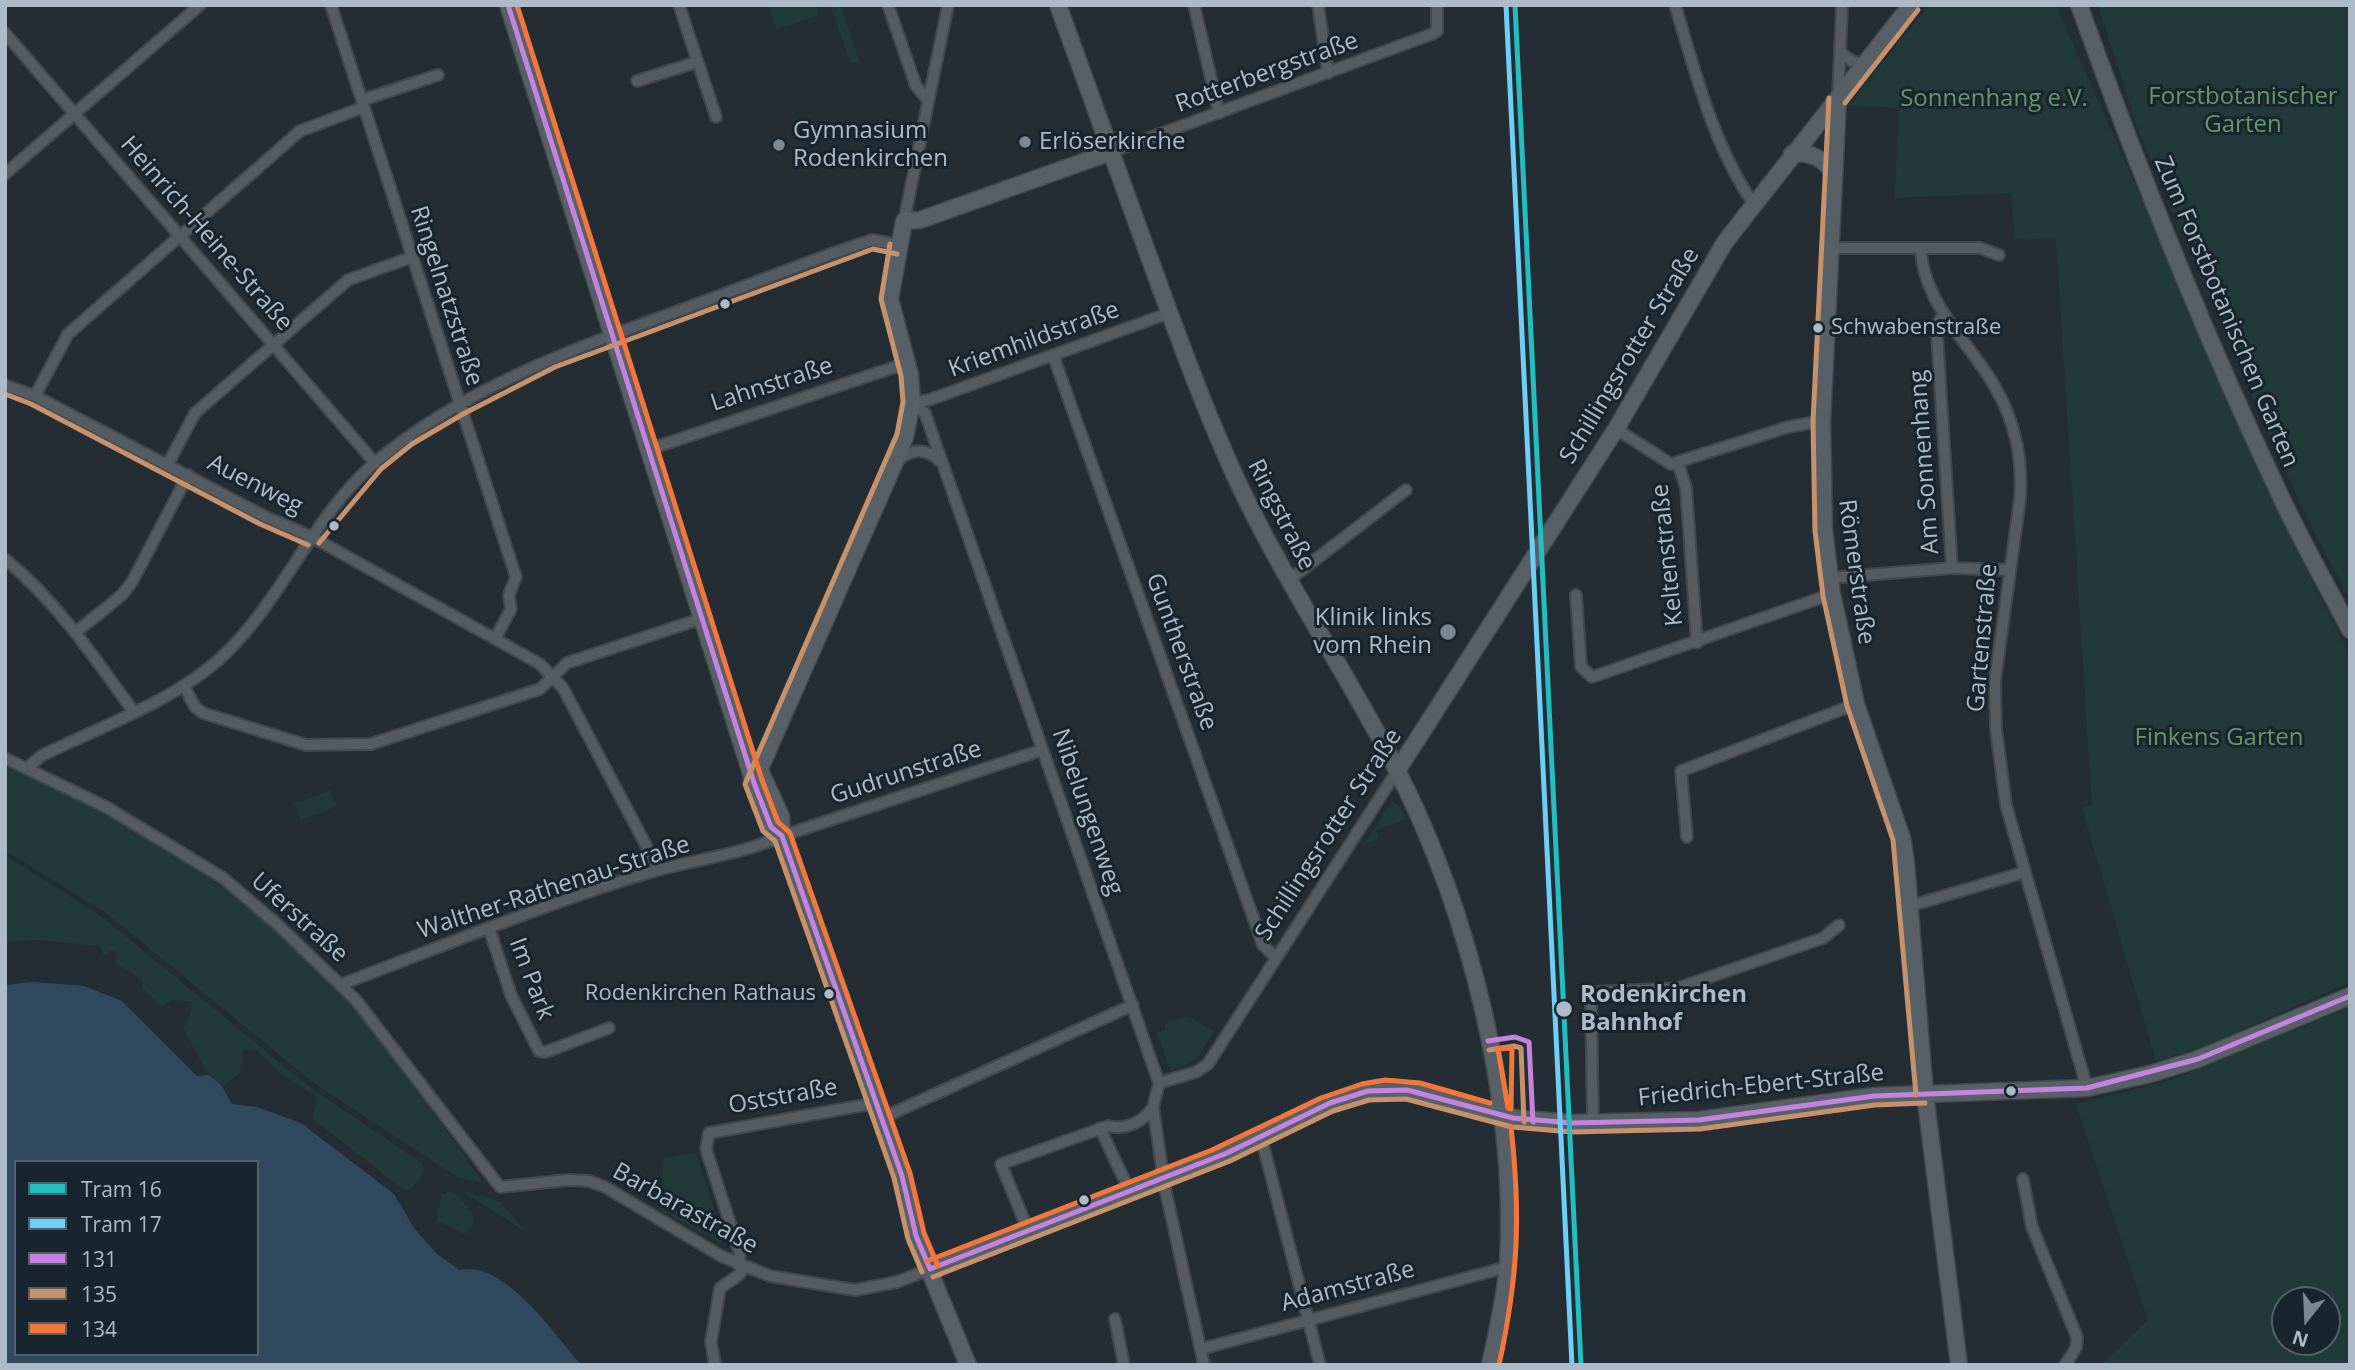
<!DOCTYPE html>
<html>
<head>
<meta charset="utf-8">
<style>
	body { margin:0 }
	#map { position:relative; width:2355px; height:1370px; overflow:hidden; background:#242d34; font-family:"Open Sans",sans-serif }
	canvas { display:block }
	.frame { position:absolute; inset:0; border:7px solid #acbbc7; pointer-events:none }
	.legend { position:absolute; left:14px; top:1160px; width:245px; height:196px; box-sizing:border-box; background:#18252e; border:2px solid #53616b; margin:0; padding:9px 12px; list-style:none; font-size:21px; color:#acbbc7 }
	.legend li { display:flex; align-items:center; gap:14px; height:35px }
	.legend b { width:35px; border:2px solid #53616b }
	.north { position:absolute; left:2271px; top:1286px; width:70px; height:70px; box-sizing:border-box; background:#18252e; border:2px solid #53616b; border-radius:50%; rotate:198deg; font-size:19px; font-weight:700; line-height:28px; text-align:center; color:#acbbc7 }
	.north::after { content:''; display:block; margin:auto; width:24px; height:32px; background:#7c8994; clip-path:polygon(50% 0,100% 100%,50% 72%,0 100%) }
</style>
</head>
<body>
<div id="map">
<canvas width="2355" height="1370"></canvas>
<div class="frame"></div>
<ul class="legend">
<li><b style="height:9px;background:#21bfc1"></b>Tram 16</li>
<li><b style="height:9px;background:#6dcff6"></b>Tram 17</li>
<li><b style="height:9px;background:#c483df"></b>131</li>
<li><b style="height:9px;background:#c7916a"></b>135</li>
<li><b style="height:9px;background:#f5763a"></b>134</li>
</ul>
<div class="north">N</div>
</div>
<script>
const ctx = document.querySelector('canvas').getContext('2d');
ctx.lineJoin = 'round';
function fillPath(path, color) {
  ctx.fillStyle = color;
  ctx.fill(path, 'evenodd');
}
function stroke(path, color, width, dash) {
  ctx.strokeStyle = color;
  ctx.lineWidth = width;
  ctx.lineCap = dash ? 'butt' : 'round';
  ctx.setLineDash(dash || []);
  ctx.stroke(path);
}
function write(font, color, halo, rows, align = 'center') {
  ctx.font = font + ' "Open Sans",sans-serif';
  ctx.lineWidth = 6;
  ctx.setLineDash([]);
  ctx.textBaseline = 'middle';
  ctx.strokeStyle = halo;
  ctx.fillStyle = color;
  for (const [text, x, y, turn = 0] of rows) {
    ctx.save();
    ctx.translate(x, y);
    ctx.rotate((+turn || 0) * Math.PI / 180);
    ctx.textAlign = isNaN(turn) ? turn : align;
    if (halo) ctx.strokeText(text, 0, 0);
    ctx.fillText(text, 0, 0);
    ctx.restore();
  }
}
fillPath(new Path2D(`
	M774,5H816L819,15L777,30L769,7Z
	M830,5H840L860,61L851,64Z
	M1929,5H2056L2294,544L2350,657V982L2205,1046L2156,1061L2082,808L2092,804L2056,238L2015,240L2011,193L1895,198L1899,108L1849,105Z
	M2098,5H2350V600L2308,521L2214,310L2138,130Z
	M5,766C133,822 262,899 353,1007C399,1063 442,1124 483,1183L459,1178L315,1084L105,912L5,851Z
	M330,790L337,806L301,820L294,804Z
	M1392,801L1401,807L1409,828L1404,820L1376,830L1379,838L1363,845Z
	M5,855L101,916L307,1085L423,1164L424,1171L412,1188L405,1191L313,1119L317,1097L278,1072L257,1050L243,1049L240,1073L222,1086L209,1075L183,1029L192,1009L191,1001L172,1000L162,1007L142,988L143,981L116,963L117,954L112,949L104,956L100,946L38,940L5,942Z
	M2350,1007V1365H2102L2148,1320L2076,1104L2171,1080ZM2285,1300H2327V1342H2285Z
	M1186,1016L1214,1031L1197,1059L1171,1071L1157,1033L1165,1030V1024Z
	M696,1153L724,1239L720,1243L660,1210L664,1158Z
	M460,1190L501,1202L526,1232Z
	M449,1191L455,1193L473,1214L472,1228L464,1234L437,1221L441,1195Z`), '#213939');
fillPath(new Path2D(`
	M33,982L84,986L122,1001L197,1076L209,1075L222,1086L232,1104L257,1107L301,1123L394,1194L414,1228L436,1253L459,1270C505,1260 554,1334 581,1365H5V985ZM16,1162H257V1354H16Z`), '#2f4a5e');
const street = new Path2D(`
	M331,5L516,577L509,595L511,609L496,637
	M679,5L716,117
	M888,5L916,86L928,100
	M1194,5L1219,113
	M1318,5L1328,73
	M1675,5C1695,71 1713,145 1753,203
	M5,33L375,463
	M1840,52L1852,61L1865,64
	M637,81L697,62
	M1838,98L1842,5
	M362,100L438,75
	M1111,152L1432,34L1437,31V5
	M5,174L200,5
	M904,221L948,5
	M1831,248H1980L1999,255
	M1921,249C1923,303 1968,341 1994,385C2015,421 2023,457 2020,499L1995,681L1996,729L2006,805L2087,1088
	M1944,314L1938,323L1937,335L1952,568
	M1053,355L1263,945L1276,958
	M5,385L35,396L264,516L312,537L540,664L563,688L659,870
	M35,396L68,334L300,131L364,107
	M912,403L925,413L1159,1083L1153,1107L1165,1188L1204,1365
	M912,403L929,400L1169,313
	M1616,429L1671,464L1788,427L1822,421
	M650,449L907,363
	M896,461C912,449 925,447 940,461
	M1678,463L1686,488L1697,643
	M168,464L195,413L348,280L412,257
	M5,559C57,602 94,657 133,711
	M1829,578L1952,568L2009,570
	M1289,580L1406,490
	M1576,595L1581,667L1592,677L1832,594
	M76,632L122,595L132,582L188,475
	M184,686L195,707L203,713L306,745L371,744L540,689L567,663L703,618
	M5,758L108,808L169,845L223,878L277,924L356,1000L500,1187L568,1180L589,1181L605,1187L721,1256L770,1276L855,1290L897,1282L930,1269
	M28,767L41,756C103,725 184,698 232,647C287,590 316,512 378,460C467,386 581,346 689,307C750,285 811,260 872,240L899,245
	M1687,837L1681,771L1856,704
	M1910,906L2025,872
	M489,928L511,995L539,1051L546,1052L609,1028
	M342,984C446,945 551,901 658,870C700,859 742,854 782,836L1042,750
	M1159,1083L1196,1072L1208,1064L1397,771
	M882,1118L1133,1005
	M1593,1123L1591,998L1595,992L1678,988L1823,938L1839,925
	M1100,1128L1129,1190
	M1261,1137L1320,1365
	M2023,1179L2032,1227L2077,1337L2076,1348L2065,1365
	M1028,1230L1001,1164L1108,1126C1125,1130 1143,1123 1153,1107
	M738,1265L740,1254L706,1149L709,1133L876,1103
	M1115,1319L1124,1365
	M1201,1349L1507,1267
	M715,1365L711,1342L720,1288L739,1275L744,1268`);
const secondary = new Path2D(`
	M508,5L754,783L771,827L782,836
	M1058,5C1085,81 1113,156 1140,232C1170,314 1199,397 1235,476C1282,578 1346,671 1397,770C1470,914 1517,1102 1508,1264C1505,1298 1497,1332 1490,1365
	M2079,5C2139,172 2205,337 2281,497C2302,542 2327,586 2350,630
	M1838,98L1822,421L1824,530L1832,594L1856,704L1902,838L1906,863L1925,1094L1959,1365
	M1792,154C1811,151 1823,159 1834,173
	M756,762L781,816L782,836L902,1176L919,1245L968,1365
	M1397,771L1616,429L1725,242L1911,5
	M754,782L895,462L905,437L912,403L910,375L890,299L904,221L920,220L1111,152
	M930,1269L1227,1153L1330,1103L1368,1091L1407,1090L1513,1118L1572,1123L1699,1120L1874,1096L2087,1088L2150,1074L2198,1059L2350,996`);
stroke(street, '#41474c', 14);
stroke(secondary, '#41474c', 19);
stroke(street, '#545c62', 10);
stroke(secondary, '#586067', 16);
stroke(new Path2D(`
	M508,5L754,783L771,827L782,836L902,1176L916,1236L930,1269
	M1488,1041L1515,1037L1529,1042L1533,1122
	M930,1269L1227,1153L1330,1103L1368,1091L1407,1090L1513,1118L1572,1123L1699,1120L1874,1096L2087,1088L2198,1059L2350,996`), '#c483df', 5);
stroke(new Path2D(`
	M1829,98L1813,421L1815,531L1823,596L1847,706L1893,840L1916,1095
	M1845,103L1918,10
	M890,244L881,299L901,376L903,402L897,434L745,784L763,831L775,841L894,1178L908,1239L922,1272
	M5,394L31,404L260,524L308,545
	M319,543L381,469L412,444L463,414L555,367L873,249L897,254
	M1489,1050L1514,1046L1521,1048L1524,1122
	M933,1277L1230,1161L1333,1111L1369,1100L1406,1099L1512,1127L1572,1132L1700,1129L1875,1105L1925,1103`), '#c7916a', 5);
stroke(new Path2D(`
	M517,5L762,780L778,822L790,833L910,1173L924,1233L938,1266
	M1512,1048L1511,1109L1508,1108L1498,1049Z
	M927,1261L1212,1150L1321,1098L1362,1084L1385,1080L1420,1083L1490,1103
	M1499,1365C1518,1277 1521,1216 1511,1127`), '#f5763a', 5);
stroke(new Path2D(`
	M1515,5L1581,1365`), '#21bfc1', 5);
stroke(new Path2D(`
	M1506,5L1572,1365`), '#6dcff6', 5);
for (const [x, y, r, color] of [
	[1025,142,7,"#7c8994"],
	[779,145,7,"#7c8994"],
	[725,304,6,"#acbbc7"],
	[1818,328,6,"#acbbc7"],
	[334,526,6,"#acbbc7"],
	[1448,632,9,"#7c8994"],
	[829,994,6,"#acbbc7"],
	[1564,1009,9,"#acbbc7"],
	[2011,1091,6,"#acbbc7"],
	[1084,1200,6,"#acbbc7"]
]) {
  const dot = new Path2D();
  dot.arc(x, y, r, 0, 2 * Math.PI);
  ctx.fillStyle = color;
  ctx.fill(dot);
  stroke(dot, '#18252e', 2.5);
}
write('22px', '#acbbc7', '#18252e', [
	["Schwabenstraße",1831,328],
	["Rodenkirchen Rathaus",816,994,"right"]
], 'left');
write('24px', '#acbbc7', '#18252e', [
	["Rotterbergstraße",1267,73,-20],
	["Heinrich-Heine-Straße",206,234,49],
	["Ringelnatzstraße",446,296,72],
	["Zum Forstbotanischen Garten",2226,312,67],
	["Kriemhildstraße",1034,340,-20],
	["Schillingsrotter Straße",1630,356,-59],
	["Lahnstraße",772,385,-18],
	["Am Sonnenhang",1925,462,-94],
	["Auenweg",255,485,27],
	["Ringstraße",1281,515,63],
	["Keltenstraße",1668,555,-96],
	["Römerstraße",1856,572,82],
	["Gartenstraße",1983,638,-85],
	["Guntherstraße",1181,652,70],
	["Gudrunstraße",906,773,-18],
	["Nibelungenweg",1087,812,71],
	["Schillingsrotter Straße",1329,835,-57],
	["Walther-Rathenau-Straße",554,888,-18],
	["Uferstraße",299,918,42],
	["Im Park",531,979,69],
	["Friedrich-Ebert-Straße",1761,1086,-6],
	["Oststraße",783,1097,-10],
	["Barbarastraße",685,1209,29],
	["Adamstraße",1348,1287,-15]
]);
write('24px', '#629966', '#18252e', [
	["Forstbotanischer",2243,97],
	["Garten",2243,125],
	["Sonnenhang e.V.",1994,99],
	["Finkens Garten",2219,738]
]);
write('24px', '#acbbc7', '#18252e', [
	["Gymnasium",793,131],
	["Rodenkirchen",793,159],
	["Erlöserkirche",1039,142],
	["Klinik links",1432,618,"right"],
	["vom Rhein",1432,646,"right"]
], 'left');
write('bold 24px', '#acbbc7', '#18252e', [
	["Rodenkirchen",1580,995],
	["Bahnhof",1580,1023]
], 'left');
</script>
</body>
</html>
